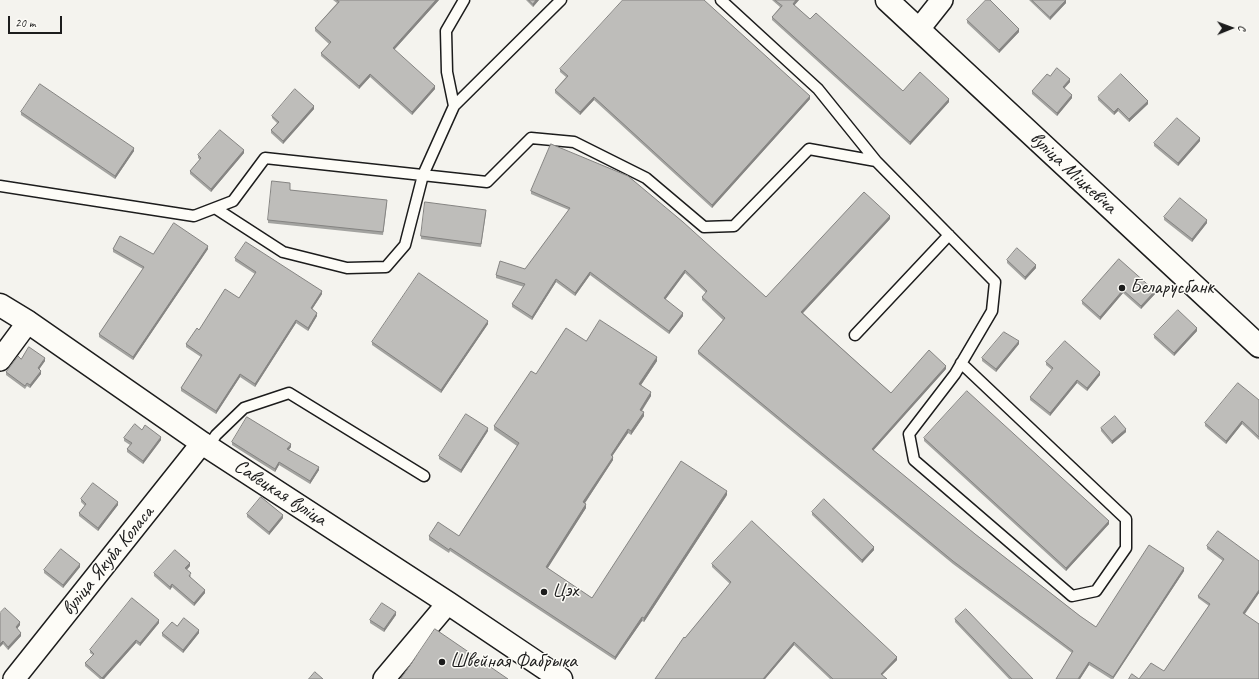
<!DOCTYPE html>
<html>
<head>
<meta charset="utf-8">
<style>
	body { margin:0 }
	#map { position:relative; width:1259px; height:679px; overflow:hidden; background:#f4f3ee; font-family:Caveat,sans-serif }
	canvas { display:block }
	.north { position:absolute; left:1211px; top:8px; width:40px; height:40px; -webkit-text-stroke:3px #fdfcf7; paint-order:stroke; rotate:89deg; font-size:11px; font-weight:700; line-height:16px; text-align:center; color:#1c1c1c }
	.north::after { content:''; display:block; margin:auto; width:14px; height:18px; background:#1c1c1c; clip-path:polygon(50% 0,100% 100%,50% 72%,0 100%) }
	.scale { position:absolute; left:8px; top:16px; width:54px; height:18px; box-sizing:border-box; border:2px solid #1c1c1c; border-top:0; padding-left:5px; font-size:12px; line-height:14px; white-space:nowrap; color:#1c1c1c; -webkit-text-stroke:3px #fdfcf7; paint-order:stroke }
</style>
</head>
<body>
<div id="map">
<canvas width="1259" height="679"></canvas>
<div class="north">С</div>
<div class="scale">20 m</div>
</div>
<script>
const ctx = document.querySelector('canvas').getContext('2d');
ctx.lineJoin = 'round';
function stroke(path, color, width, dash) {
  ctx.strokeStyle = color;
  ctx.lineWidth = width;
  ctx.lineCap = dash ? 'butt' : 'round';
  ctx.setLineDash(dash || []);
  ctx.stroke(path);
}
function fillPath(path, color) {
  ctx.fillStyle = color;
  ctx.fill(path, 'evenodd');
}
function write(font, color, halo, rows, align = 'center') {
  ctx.font = font + ' Caveat,sans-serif';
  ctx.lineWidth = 3;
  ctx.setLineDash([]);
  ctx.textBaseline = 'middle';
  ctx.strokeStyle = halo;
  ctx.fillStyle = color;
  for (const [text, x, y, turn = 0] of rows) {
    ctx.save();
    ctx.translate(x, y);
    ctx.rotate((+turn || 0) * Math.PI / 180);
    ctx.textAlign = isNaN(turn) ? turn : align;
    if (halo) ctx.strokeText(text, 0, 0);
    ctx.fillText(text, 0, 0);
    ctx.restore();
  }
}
const service = new Path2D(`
	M721,0L818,89L876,161
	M454,106L561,0
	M0,186L194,216L233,201L265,158L487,182L531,138L574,142L646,178L704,227L734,226L809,149L876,161L995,282L992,311L955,374L909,434L914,460L1072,596L1096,591L1126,548V519L961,363
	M215,208L283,252L347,268L386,267L405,245L423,175L454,106L447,72L446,31L464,0
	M855,335L949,235
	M208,447L216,435L244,408L289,393L424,476`);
const minor = new Path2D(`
	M919,29L942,0
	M0,360L28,322
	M14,679L202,443
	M384,679L448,603`);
const tertiary = new Path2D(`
	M887,0L1259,346
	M0,305L28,322L202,443L448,603L561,679`);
stroke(service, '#1c1c1c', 13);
stroke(minor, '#1c1c1c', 24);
stroke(tertiary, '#1c1c1c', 25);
stroke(service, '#fdfcf7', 10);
stroke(minor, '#fdfcf7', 21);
stroke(tertiary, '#fdfcf7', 22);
fillPath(new Path2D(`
	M333,0H439L394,50L435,89L412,115L370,77L359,89L321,56V53L329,44L315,31V28L337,3Z
	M526,0H539L533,7Z
	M772,0H799L794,5L810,19L903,91L949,102L910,145L772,20V17L780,7Z
	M1029,0H1066V3L1050,20Z
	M967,20L1019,32L999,53L967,23Z
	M560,69L810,99L712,208L594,100L580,115L555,93V90L566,77L560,72Z
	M1050,76L1070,82L1064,88L1072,98L1057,116L1032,94V91Z
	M1098,97L1148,104L1129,122L1118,111L1114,115L1098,100Z
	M314,109L283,144L271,133V130L277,123L272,118V116Z
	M21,112L134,151L115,179L21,115Z
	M1200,141L1178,166L1154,146V143Z
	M551,144L766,297L890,219L803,313L891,393L946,369L873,450L975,534L1080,616L1096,627L1184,571L1113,679H1111L1089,665L1080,679H1056L1072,653L953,564L698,354V351L723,320L702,300V297L706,293L685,273L665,300L683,316L669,334L590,275L575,296L556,282L532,320L512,307V304L524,287L496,278V275L525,269L569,210L531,194V191Z
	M244,153L211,192L190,174V171L200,160L198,158V155Z
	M290,190L387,203L383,235L268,223V220Z
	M486,213L481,247L421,239V236Z
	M1164,217L1207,223L1192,242L1164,220Z
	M113,249L153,254L208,249L133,360L99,337V334L143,269L113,252Z
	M235,258L322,294L312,309L317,316L308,331L296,323L255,387L240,377L216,414L181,391V388L201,357L186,347V344L199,330L239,298L255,274L235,261Z
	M1119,259L1155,294L1141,309L1123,293L1100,320L1082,304V301Z
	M1007,260L1036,268L1025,280L1007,263Z
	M488,324L441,393L372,345V342Z
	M1197,331L1174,356L1154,338V335Z
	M586,341L657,361L641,385L651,396L642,411L644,416L631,435L628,433L612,456L613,460L585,503L586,508L547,568L592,598L727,495L644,622L642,621L615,660L450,551L449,553L429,540V536H459L517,446L494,430V426L536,374Z
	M1019,344L996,372L982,361V358Z
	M21,359L45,361L39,369L41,374L30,388L27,386L25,389L6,375V372Z
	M1046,362L1100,375L1087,391L1077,383L1050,416L1030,400V397L1052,370L1046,365Z
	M1259,400V440L1242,424L1226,444L1205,426V423Z
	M1101,428L1126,432L1112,444L1101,431Z
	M142,430L161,440L143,464L127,452V449L130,445L124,441V438Z
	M488,431L461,473L439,459V456Z
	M924,438L1109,524L1066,571L924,441Z
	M232,442L291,447L289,450L319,470L310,484L279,465L275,472L232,445Z
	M81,499L118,505L98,531L79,516V513L85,506L81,502Z
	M812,512L874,550L862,563L812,515Z
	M247,514L283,518L269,535L247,517Z
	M1207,546L1259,561V593L1245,614L1164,671L1209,606L1198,598V596L1223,561L1207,549Z
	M712,564L897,660L882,675L887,679H830L794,645L765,679H655L685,638L730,584L712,567Z
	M190,566L187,570L191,576L190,577L205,593L194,606L172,587L170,590L154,576V573Z
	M80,567L63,588L44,573V570Z
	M0,613L20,625L17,629L21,636L8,650L3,644Z
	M396,615L384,632L370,623V620Z
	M955,619L1033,679H1009L955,622Z
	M159,623L140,646L136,643L104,679H100L85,666V663L93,655L90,653V650Z
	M177,626L199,633L183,653L162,636V633Z`), '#a3a3a0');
fillPath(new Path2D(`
	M436,0H439L393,51V48Z
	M536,0H539L533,7V4Z
	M796,0H799L793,7V4Z
	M1066,0V3L1050,20V17Z
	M1019,29V32L999,53V50Z
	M370,74V77L359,89V86Z
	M1070,79V82L1063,90V87Z
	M435,86V89L412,115V112Z
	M1072,95V98L1057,116V113Z
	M810,96V99L712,208V205Z
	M594,97V100L580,115V112Z
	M949,99V102L910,145V142Z
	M1148,101V104L1129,122V119Z
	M314,106V109L283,144V141Z
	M1118,108V111L1114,115V112Z
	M1200,138V141L1178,166V163Z
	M134,148V151L115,179V176Z
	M244,150V153L211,192V189Z
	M890,216V219L801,315V312Z
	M1207,220V223L1192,242V239Z
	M208,246V249L133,360V357Z
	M1036,265V268L1025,280V277Z
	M685,270V273L664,301V298Z
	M590,272V275L575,296V293Z
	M556,279V282L532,320V317Z
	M1123,290V293L1100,320V317Z
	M322,291V294L311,311V308Z
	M1155,291V294L1141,309V306Z
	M317,313V316L308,331V328Z
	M683,313V316L669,334V331Z
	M296,320V323L255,387V384Z
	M488,321V324L441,393V390Z
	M1197,328V331L1174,356V353Z
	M1019,341V344L996,372V369Z
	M657,357V361L639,388V384Z
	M45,358V361L38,371V368Z
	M946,366V369L872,452V449Z
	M41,371V374L30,388V385Z
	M1100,372V375L1087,391V388Z
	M240,374V377L216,414V411Z
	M1077,380V383L1050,416V413Z
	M651,392V396L640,413V410Z
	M644,412V416L631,435V431Z
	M1242,421V424L1226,444V441Z
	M488,428V431L461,473V470Z
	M628,429V433L611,458V455Z
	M1126,429V432L1112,444V441Z
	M161,437V440L143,464V461Z
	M291,444V447L287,452V449Z
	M613,457V460L583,506V502Z
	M279,462V465L275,472V469Z
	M319,467V470L310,484V481Z
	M727,491V495L644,622V618Z
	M118,502V505L98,531V528Z
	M586,504V508L546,571V567Z
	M283,515V518L269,535V532Z
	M1109,521V524L1066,571V568Z
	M874,547V550L862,563V560Z
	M190,563V566L185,571V568Z
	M80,564V567L63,588V585Z
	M1184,568V571L1113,679V677Z
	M172,584V587L170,590V587Z
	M205,590V593L194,606V603Z
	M1259,590V593L1243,616V613Z
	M396,612V615L384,632V629Z
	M642,617V621L615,660V657Z
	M159,620V623L140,646V643Z
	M20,622V625L16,630V627Z
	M199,630V633L183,653V650Z
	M21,633V636L8,650V647Z
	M136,640V643L104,679H102V678Z
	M3,641V644L0,647V644Z
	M794,642V645L765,679H763Z
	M897,657V660L881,676V674Z
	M1089,662V665L1080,679H1078Z`), '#858482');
const building = new Path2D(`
	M337,0H436L393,48L435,86L412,112L370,74L359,86L321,53L331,42L315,28L339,2Z
	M529,0H536L533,4Z
	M623,0H704L810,96L712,205L594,97L580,112L555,90L568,76L560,69Z
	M775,0H796L793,4L810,19L816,13L903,91L920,72L949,99L910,142L772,17L782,6Z
	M986,0H990L1019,29L999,50L967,20Z
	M1032,0H1066L1050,17Z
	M1057,68L1070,79L1063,87L1072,95L1057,113L1032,91L1047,74L1050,76Z
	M1121,74L1148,101L1129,119L1118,108L1114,112L1098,97Z
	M40,84L134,148L115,176L21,112Z
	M295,89L314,106L283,141L271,130L279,122L272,116Z
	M1177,118L1200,138L1178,163L1154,143Z
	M220,130L244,150L211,189L190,171L201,158L198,155Z
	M551,144L628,176L683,222L766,297L864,192L890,216L801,312L891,393L929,350L946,366L872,449L975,534L1080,616L1096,627L1149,545L1184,568L1113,677L1089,662L1078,679H1056L1073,651L953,561L698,351L725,318L702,297L707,291L685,270L664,298L683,313L669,331L590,272L575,293L556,279L532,317L512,304L525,284L496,275L500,261L525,269L570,208L531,191Z
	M272,181L290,183V190L387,200L383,232L268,220Z
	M1180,198L1207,220L1192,239L1164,217Z
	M425,202L486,210L481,244L421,236Z
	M174,223L208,246L133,357L99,334L144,267L113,249L120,236L153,254Z
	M246,242L322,291L311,308L317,313L308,328L296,320L255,384L240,374L216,411L181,388L202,355L186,344L197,328L199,330L225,289L239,298L256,272L235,258Z
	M1017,248L1036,265L1025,277L1007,260Z
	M1119,259L1155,291L1141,306L1123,290L1100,317L1082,301Z
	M419,273L488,321L441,390L372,342Z
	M1178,310L1197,328L1174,353L1154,335Z
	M600,320L657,357L639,384L651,392L640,410L644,412L631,431L628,429L611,455L613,457L583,502L586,504L546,567L592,598L681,461L727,491L644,618L642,617L615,657L450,548L449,550L429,536L438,522L459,536L519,443L494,426L531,371L536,374L566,328L586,341Z
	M1004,332L1019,341L996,369L982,358Z
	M1065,341L1100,372L1087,388L1077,380L1050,413L1030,397L1053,368L1046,362Z
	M29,347L45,358L38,368L41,371L30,385L27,383L25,386L6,372L18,356L21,359Z
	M1238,383L1259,400V437L1242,421L1226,441L1205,423Z
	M967,391L1109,521L1066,568L924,438Z
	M466,414L488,428L461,470L439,456Z
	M1115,416L1126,429L1112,441L1101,428Z
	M247,417L291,444L287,449L319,467L310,481L279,462L275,469L232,442Z
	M135,424L142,430L145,425L161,437L143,461L127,449L132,443L124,438Z
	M93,483L118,502L98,528L79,513L86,504L81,499Z
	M261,497L283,515L269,532L247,514Z
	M824,499L874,547L862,560L812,512Z
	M752,521L897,657L881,674L887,679H833L794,642L763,679H655L684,637L685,638L731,582L712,564Z
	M1218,531L1259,561V590L1243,613L1259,624V679H1139L1151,663L1164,671L1210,604L1198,596L1224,559L1207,546Z
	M61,549L80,564L63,585L44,570Z
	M175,550L190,563L185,568L191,573L189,576L205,590L194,603L172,584L170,587L154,573Z
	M132,598L159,620L140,643L136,640L102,678L85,663L94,654L90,650Z
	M382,603L396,612L384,629L370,620Z
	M5,608L20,622L16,627L21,633L8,647L3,641L0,644V613Z
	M966,609L1033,679H1012L955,619Z
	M184,618L199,630L183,650L162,633L172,622L177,626Z
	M435,629L508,679H401Z
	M315,672L323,679H309Z
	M1132,674L1139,679H1129Z`);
fillPath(building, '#bebdba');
stroke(building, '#858482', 1);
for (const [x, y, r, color] of [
	[1122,288,4,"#1c1c1c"],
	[544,592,4,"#1c1c1c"],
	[442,662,4,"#1c1c1c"]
]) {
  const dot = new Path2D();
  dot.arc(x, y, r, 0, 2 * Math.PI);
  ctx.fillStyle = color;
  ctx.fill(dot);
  stroke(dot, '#fdfcf7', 1.5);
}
write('20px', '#1c1c1c', '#fdfcf7', [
	["вуліца Міцкевіча",1073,173,43],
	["Савецкая вуліца",280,493,33],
	["вуліца Якуба Коласа",108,561,-51]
]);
write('20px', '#1c1c1c', '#fdfcf7', [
	["Беларусбанк",1130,288],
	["Цэх",552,592],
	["Швейная Фабрыка",450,662]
], 'left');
</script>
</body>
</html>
